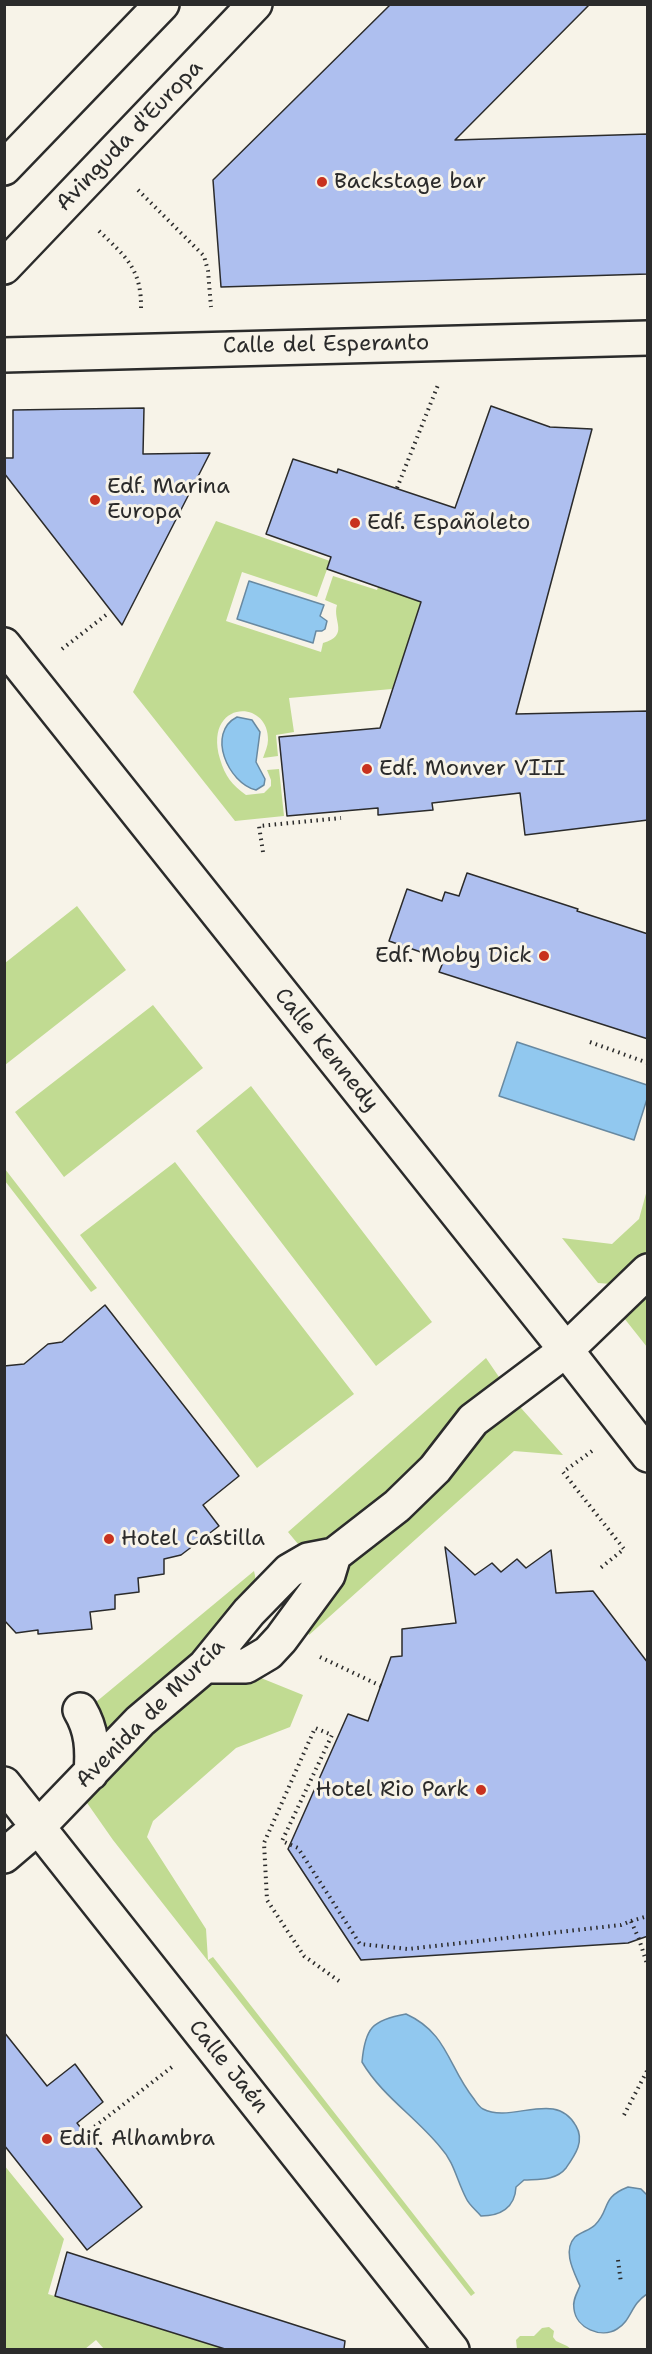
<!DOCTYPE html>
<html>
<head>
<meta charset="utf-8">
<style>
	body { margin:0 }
	#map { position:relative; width:652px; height:2354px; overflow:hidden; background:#f7f3e8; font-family:"Shantell Sans",sans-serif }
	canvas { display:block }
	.frame { position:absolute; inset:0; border:6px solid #2b2b2b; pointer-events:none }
</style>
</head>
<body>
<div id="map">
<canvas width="652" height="2354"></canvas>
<div class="frame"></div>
</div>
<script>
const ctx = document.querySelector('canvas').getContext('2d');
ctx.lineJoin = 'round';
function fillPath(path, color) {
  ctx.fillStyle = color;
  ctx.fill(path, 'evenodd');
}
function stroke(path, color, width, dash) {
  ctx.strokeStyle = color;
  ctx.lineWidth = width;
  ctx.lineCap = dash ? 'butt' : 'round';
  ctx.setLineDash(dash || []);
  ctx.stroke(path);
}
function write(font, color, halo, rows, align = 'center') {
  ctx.font = font + ' "Shantell Sans",sans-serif';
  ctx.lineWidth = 6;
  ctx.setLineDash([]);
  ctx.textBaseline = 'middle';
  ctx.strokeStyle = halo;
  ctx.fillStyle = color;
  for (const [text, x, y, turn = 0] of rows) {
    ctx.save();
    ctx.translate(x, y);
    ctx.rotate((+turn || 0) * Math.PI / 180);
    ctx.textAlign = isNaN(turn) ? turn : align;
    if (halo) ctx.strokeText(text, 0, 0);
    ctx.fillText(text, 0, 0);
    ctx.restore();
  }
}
fillPath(new Path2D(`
	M216,521L330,561L317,597L242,572L226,621L321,652L323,643C350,635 332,621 337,605L325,600L333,576L377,590L382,577L425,593L392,689L289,698L294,732L276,735L278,756L263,758C265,752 268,746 268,740C269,698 203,700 220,759C225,776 232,785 246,795L264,793L271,786V780L267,770L279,769L284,816L235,821L133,692Z
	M77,906L126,970L5,1065V963Z
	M153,1005L203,1068L64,1177L15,1112Z
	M251,1086L432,1322L376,1366L196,1131Z
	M175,1162L354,1394L257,1468L80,1235Z
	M5,1169L97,1288L91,1292L5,1181Z
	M647,1190V1259L611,1284L598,1283L562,1238L612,1244L639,1219Z
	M647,1289V1347L624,1318L625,1311Z
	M486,1358L499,1377L495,1389L426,1463L325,1549L303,1550L288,1532Z
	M510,1405L521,1408L563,1455L514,1451L309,1635L303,1622L339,1571L476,1436Z
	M254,1571C258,1585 253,1592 247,1604L100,1746L90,1707Z
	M249,1676L261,1678L303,1695L290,1727L236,1748L153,1821L147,1837L206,1929L208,1960L213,1957L475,2293L471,2296L113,1840L85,1800L141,1739L213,1678Z
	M4,2165L64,2239L48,2294L225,2349H104L96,2340L85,2349H5Z
	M549,2327L554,2331L553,2337L556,2341L567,2346L571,2349H517L516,2340L520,2336H534L542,2328Z`), '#c1db92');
const water = new Path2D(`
	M249,581L324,605L320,616L327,621L325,629L322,631H316L313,643L237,619Z
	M237,717L252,720L260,732L256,762L265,779L264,785L256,790C228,783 206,733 237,717Z
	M517,1042L647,1085V1099L634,1140L499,1096Z
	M406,2014C448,2033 448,2067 474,2099C476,2102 479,2107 483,2109C512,2124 556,2089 576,2126C585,2141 575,2155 566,2168C556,2181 538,2179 524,2180L516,2187C515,2208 500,2216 481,2216C476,2210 469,2205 466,2198C457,2181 454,2162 441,2148C416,2117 382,2096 362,2062C365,2028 372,2020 406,2014Z
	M628,2187L641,2189L647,2195V2294C630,2305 632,2320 617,2329C601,2339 576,2328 574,2309C572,2301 577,2293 580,2286C574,2272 562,2251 575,2237C581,2232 590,2230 595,2225C611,2209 600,2198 628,2187Z`);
fillPath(water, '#91c8ef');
stroke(water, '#6889a1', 1.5);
const building = new Path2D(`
	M391,4H590L455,140L648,134V274L221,287L213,180Z
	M491,406L550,427L592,429L516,714L648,711V820L525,835L520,793L432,803L433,810L378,815V808L287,816L279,737L380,728L421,602L327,569L331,557L266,534L293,459L337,473L338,469L455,508Z
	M144,408L143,454L210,453L122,625L4,473V458H13V410Z
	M467,873L578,909L577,911L648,934V1039L439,972L444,960L389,941L407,889L442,901L445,892L459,896Z
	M105,1305L239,1476L203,1505L219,1526L181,1555L164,1559V1574L138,1578L139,1592L115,1595V1609L90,1612L92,1629L38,1634V1630L16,1633L4,1620V1366L24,1364L48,1344L62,1342Z
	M445,1547L475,1575L492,1563L501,1572L517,1559L526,1568L551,1550L556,1593L593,1591L648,1663V1936L628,1943L361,1960L288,1849L348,1714L368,1721L391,1657L402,1656V1629L456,1623Z
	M4,2032L47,2086L75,2064L103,2102L77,2123L142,2207L87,2250L4,2145Z
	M67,2252L345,2341L344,2349H225L55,2296Z`);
fillPath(building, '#aebfef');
stroke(building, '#2b2b2b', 1.5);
const minor = new Path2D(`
	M4,355L648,338
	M4,645L566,1350L648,1455
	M205,1666H246L268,1653L281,1639L328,1575L334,1555
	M80,1710C92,1730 93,1750 91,1773
	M4,1784L452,2350
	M4,1856L38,1827L140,1721L205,1666L249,1612L289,1571L308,1560L334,1555L397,1506L435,1469L473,1420L566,1350L648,1271`);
const major = new Path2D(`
	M4,168L162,4
	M4,267L255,4`);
stroke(minor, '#2b2b2b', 38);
stroke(major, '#2b2b2b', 38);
stroke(new Path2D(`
	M138,190L204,256L208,271L211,307
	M99,231C126,257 142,269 141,310
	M397,488L438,385
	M62,649L106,615
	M263,852L259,826L341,818
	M590,1042L648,1063
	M592,1451L563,1472L624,1549L598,1570
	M320,1657L381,1686
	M631,1921L648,1916
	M339,1981L304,1956L267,1900L264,1843L315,1728L332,1735L282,1841L298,1848L360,1944L408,1949L621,1925L631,1921L639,1939L648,1967
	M624,2115L648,2069
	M85,2134L172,2067
	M618,2260L621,2283`), '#2b2b2b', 4, [1.5, 4.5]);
stroke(minor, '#f7f3e8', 33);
stroke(major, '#f7f3e8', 33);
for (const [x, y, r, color] of [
	[322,182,6,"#c8321e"],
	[95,500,6,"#c8321e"],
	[355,523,6,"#c8321e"],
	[367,769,6,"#c8321e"],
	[544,956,6,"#c8321e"],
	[109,1539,6,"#c8321e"],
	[481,1790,6,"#c8321e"],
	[47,2139,6,"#c8321e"]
]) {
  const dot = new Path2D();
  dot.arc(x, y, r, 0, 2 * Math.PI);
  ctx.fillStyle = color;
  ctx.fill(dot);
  stroke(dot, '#f7f3e8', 2);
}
write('22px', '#2b2b2b', '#f7f3e8', [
	["Avinguda d'Europa",130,136,-46],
	["Calle del Esperanto",326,345,-1],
	["Calle Kennedy",326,1050,51],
	["Avenida de Murcia",151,1714,-45],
	["Calle Jaén",228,2067,51]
]);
write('22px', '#2b2b2b', '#f7f3e8', [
	["Backstage bar",334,182],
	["Edf. Marina",107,487],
	["Europa",107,512],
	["Edf. Españoleto",367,523],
	["Edf. Monver VIII",379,769],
	["Edf. Moby Dick",532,956,"right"],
	["Hotel Castilla",121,1539],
	["Hotel Rio Park",469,1790,"right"],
	["Edif. Alhambra",59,2139]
], 'left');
</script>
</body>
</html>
